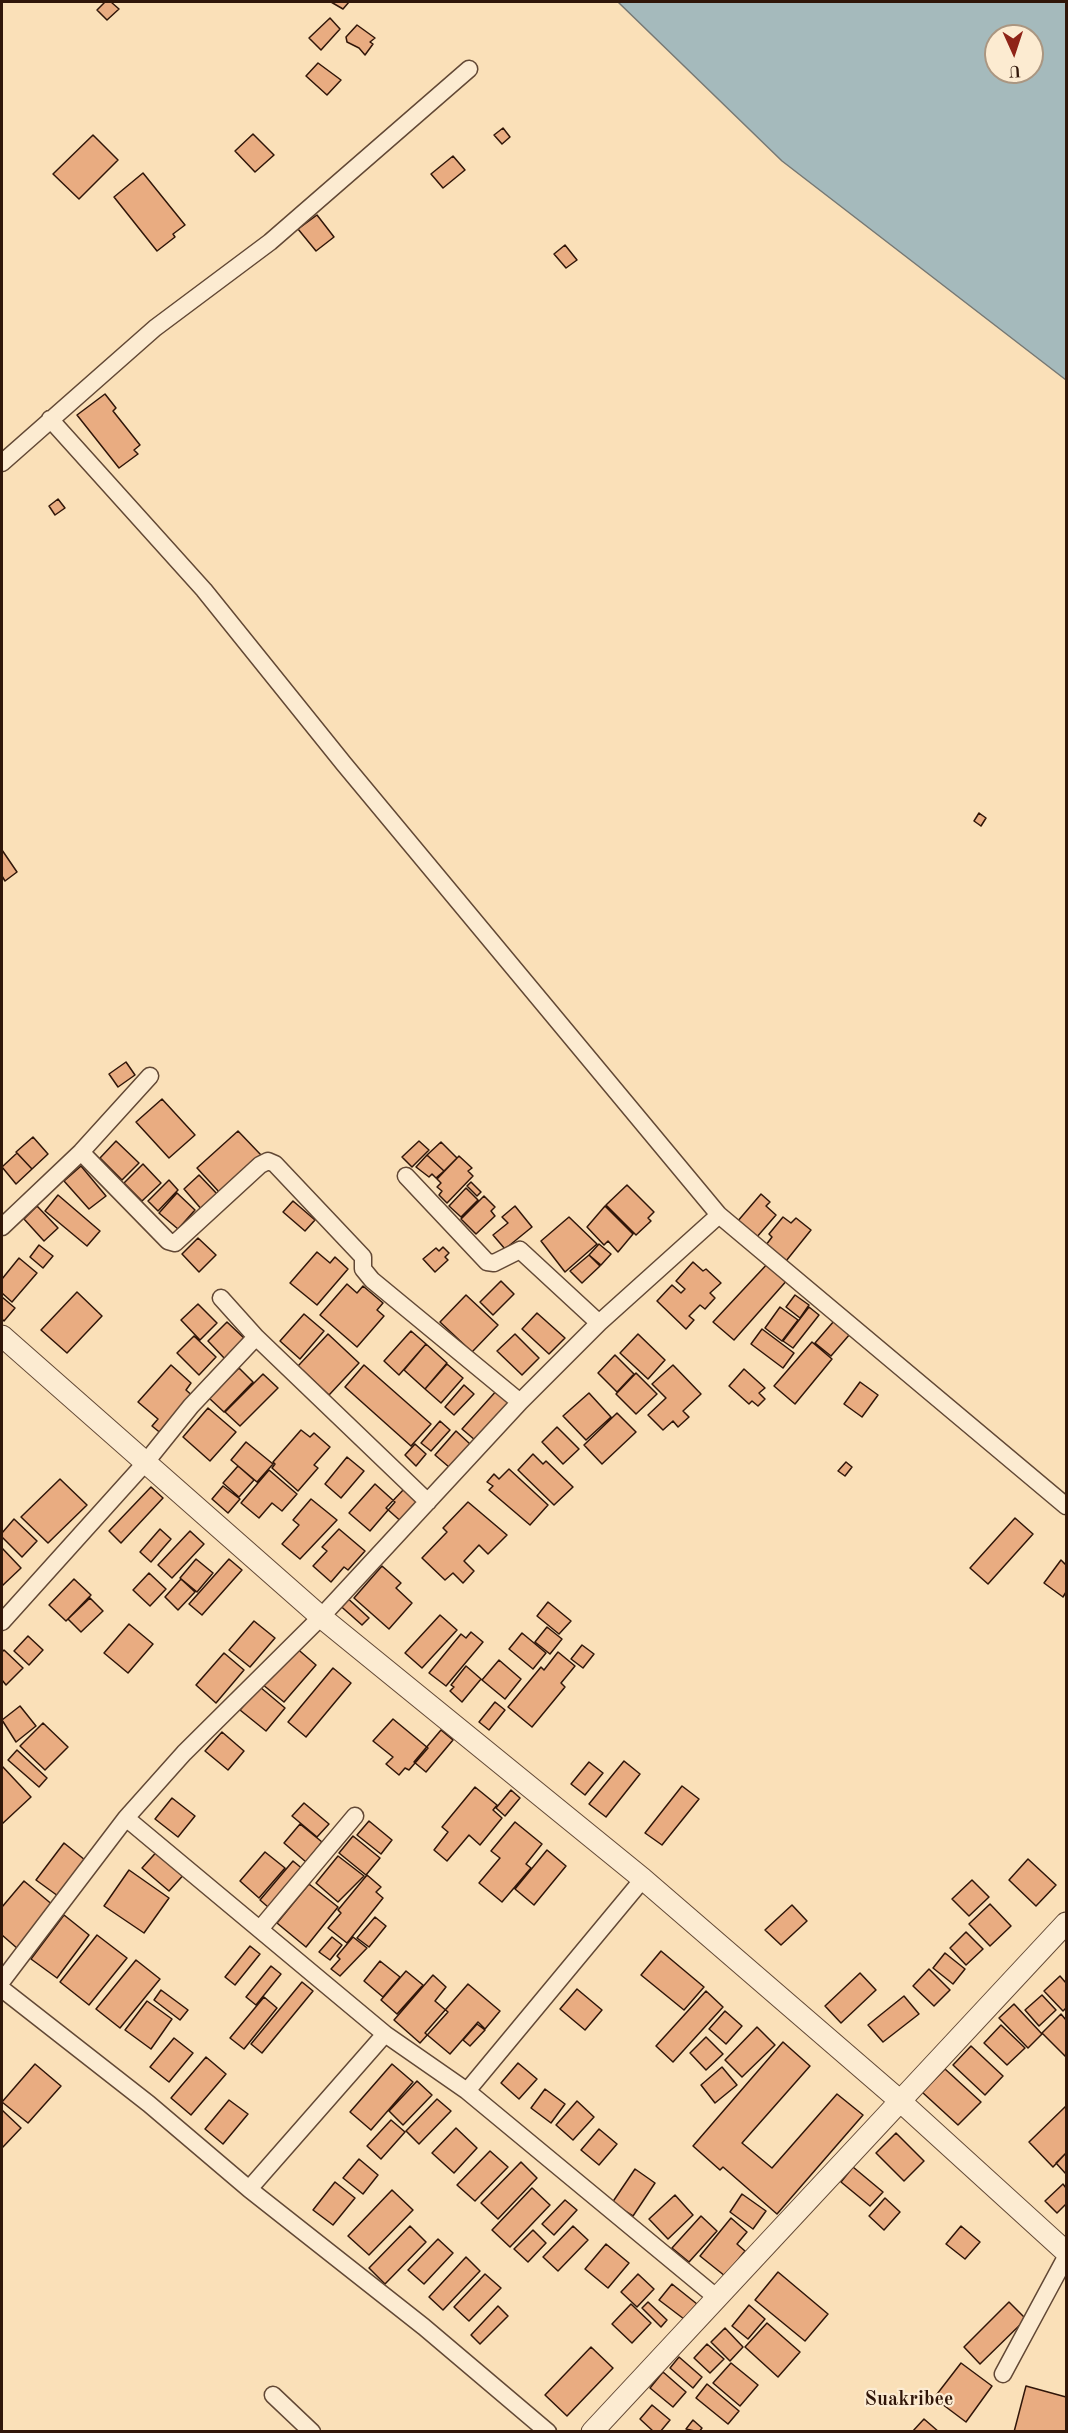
<!DOCTYPE html>
<html>
<head>
<meta charset="utf-8">
<style>
	body { margin:0 }
	#map { position:relative; width:1068px; height:2433px; overflow:hidden; background:#fae0b8; font-family:"Old Standard TT",serif }
	canvas { display:block }
	.frame { position:absolute; inset:0; border:3px solid #301609; pointer-events:none }
	.north { position:absolute; left:984px; top:24px; width:60px; height:60px; box-sizing:border-box; background:#fcebd1; border:2px solid #aa9681; border-radius:50%; rotate:177deg; font-size:16px; font-weight:700; line-height:24px; text-align:center; color:#301609 }
	.north::after { content:''; display:block; margin:auto; width:21px; height:27px; background:#8f2418; clip-path:polygon(50% 0,100% 100%,50% 72%,0 100%) }
</style>
</head>
<body>
<div id="map">
<canvas width="1068" height="2433"></canvas>
<div class="frame"></div>
<div class="north">U</div>
</div>
<script>
const ctx = document.querySelector('canvas').getContext('2d');
ctx.lineJoin = 'round';
function fillPath(path, color) {
  ctx.fillStyle = color;
  ctx.fill(path, 'evenodd');
}
function stroke(path, color, width, dash) {
  ctx.strokeStyle = color;
  ctx.lineWidth = width;
  ctx.lineCap = dash ? 'butt' : 'round';
  ctx.setLineDash(dash || []);
  ctx.stroke(path);
}
function write(font, color, halo, rows, align = 'center') {
  ctx.font = font + ' "Old Standard TT",serif';
  ctx.lineWidth = 4.5;
  ctx.setLineDash([]);
  ctx.textBaseline = 'middle';
  ctx.strokeStyle = halo;
  ctx.fillStyle = color;
  for (const [text, x, y, turn = 0] of rows) {
    ctx.save();
    ctx.translate(x, y);
    ctx.rotate((+turn || 0) * Math.PI / 180);
    ctx.textAlign = isNaN(turn) ? turn : align;
    if (halo) ctx.strokeText(text, 0, 0);
    ctx.fillText(text, 0, 0);
    ctx.restore();
  }
}
const water = new Path2D(`
	M618,2H1066V380L782,161ZM996,36H1032V72H996Z`);
fillPath(water, '#a5babc');
stroke(water, '#767874', 1.5);
const building = new Path2D(`
	M105,2H111L119,9L107,20L97,10Z
	M331,2H349L343,9Z
	M330,18L340,29L321,50L309,38Z
	M357,25L375,38L370,42L373,44L365,55L359,48L347,42L346,37Z
	M318,63L341,80L327,95L306,76Z
	M503,128L510,137L502,144L494,135Z
	M253,134L274,155L255,172L235,151Z
	M93,135L118,160L79,199L53,174Z
	M453,156L465,170L443,188L431,174Z
	M143,173L185,225L173,234L175,237L157,251L114,197Z
	M317,215L334,237L316,251L298,229Z
	M565,245L577,260L566,268L554,254Z
	M105,394L116,408L113,411L140,445L134,450L138,454L119,468L77,415Z
	M58,499L65,508L55,515L49,506Z
	M979,813L986,818L981,826L974,821Z
	M2,850L17,872L5,881L2,876Z
	M126,1062L135,1075L118,1087L109,1074Z
	M162,1099L195,1135L169,1158L136,1122Z
	M238,1131L261,1155L220,1193L197,1168Z
	M33,1137L48,1154L32,1169L16,1152Z
	M116,1141L139,1163L122,1180L100,1158Z
	M419,1141L429,1150L412,1167L402,1157Z
	M441,1142L457,1158L444,1171L427,1155Z
	M17,1153L32,1169L16,1184L2,1167Z
	M427,1155L444,1171L436,1178L432,1174L429,1177L416,1167Z
	M459,1156L472,1168L468,1171L473,1176L447,1203L439,1195L442,1191L437,1187L441,1183L437,1179Z
	M143,1164L161,1183L142,1201L124,1183Z
	M81,1166L106,1196L89,1209L64,1181Z
	M199,1175L219,1196L203,1211L184,1189Z
	M169,1180L178,1190L158,1211L148,1201Z
	M471,1182L481,1192L477,1196L467,1186Z
	M627,1185L654,1212L648,1218L651,1221L636,1235L606,1205Z
	M466,1188L478,1200L461,1217L449,1206Z
	M177,1193L195,1210L178,1229L159,1213Z
	M761,1194L770,1202L766,1206L776,1215L756,1238L737,1222Z
	M58,1195L100,1231L87,1246L45,1211Z
	M484,1196L495,1207L491,1211L495,1216L476,1234L461,1219Z
	M293,1201L315,1220L305,1231L283,1212Z
	M37,1206L58,1228L44,1241L24,1219Z
	M515,1206L532,1227L505,1249L493,1235L508,1223L502,1217Z
	M605,1206L633,1234L618,1252L608,1241L604,1245L587,1227Z
	M569,1217L597,1244L565,1272L541,1241Z
	M783,1217L791,1223L796,1218L811,1230L786,1261L766,1245L772,1237L769,1234Z
	M198,1238L216,1255L199,1272L182,1254Z
	M599,1244L611,1254L601,1265L589,1255Z
	M39,1245L53,1256L43,1268L30,1257Z
	M443,1247L449,1253L445,1257L448,1260L435,1272L423,1259L436,1248L439,1251Z
	M317,1252L330,1263L335,1257L348,1269L317,1305L290,1283Z
	M589,1255L600,1266L582,1283L570,1271Z
	M19,1258L37,1273L12,1302L2,1293V1279Z
	M770,1261L789,1278L734,1340L713,1322Z
	M693,1262L703,1271L706,1269L721,1283L710,1293L715,1298L705,1309L700,1305L689,1316L694,1320L686,1329L657,1301L672,1285L681,1293L685,1289L676,1281Z
	M501,1281L514,1294L493,1315L480,1302Z
	M347,1284L357,1293L363,1286L383,1303L377,1310L384,1316L357,1347L320,1315Z
	M77,1292L102,1316L67,1353L41,1330Z
	M466,1295L498,1325L472,1352L440,1322Z
	M795,1295L809,1305L800,1318L786,1307Z
	M2,1297L15,1308L4,1321L2,1319Z
	M198,1304L217,1323L200,1340L181,1320Z
	M780,1307L798,1320L782,1341L765,1328Z
	M809,1307L819,1315L793,1348L783,1341Z
	M537,1313L565,1338L549,1354L522,1329Z
	M304,1314L324,1331L300,1359L280,1341Z
	M834,1321L850,1334L831,1356L815,1343Z
	M227,1322L246,1340L226,1360L208,1341Z
	M762,1329L794,1353L783,1368L751,1344Z
	M411,1331L426,1344L399,1375L384,1361Z
	M328,1334L359,1363L329,1395L298,1366Z
	M515,1334L539,1358L522,1375L497,1351Z
	M638,1334L665,1360L648,1379L620,1353Z
	M194,1336L216,1357L199,1375L177,1353Z
	M812,1342L832,1359L795,1404L774,1386Z
	M426,1344L447,1363L425,1389L404,1370Z
	M615,1355L634,1374L617,1392L598,1373Z
	M447,1364L463,1378L441,1403L425,1389Z
	M171,1365L191,1383L186,1390L195,1398L163,1435L152,1426L158,1419L138,1402Z
	M364,1365L431,1424L411,1446L345,1387Z
	M673,1365L701,1394L683,1411L689,1417L678,1427L673,1421L663,1430L648,1415L666,1398L652,1384Z
	M239,1368L253,1382L224,1412L209,1398Z
	M744,1369L765,1388L759,1393L765,1399L758,1406L752,1401L749,1404L729,1386Z
	M636,1373L657,1394L636,1414L616,1394Z
	M263,1374L278,1388L240,1426L225,1412Z
	M860,1382L878,1395L862,1417L844,1404Z
	M464,1385L474,1394L454,1415L445,1407Z
	M498,1389L510,1401L475,1440L462,1429Z
	M589,1393L611,1417L586,1440L563,1416Z
	M208,1408L236,1432L210,1461L183,1437Z
	M617,1413L636,1432L602,1464L584,1445Z
	M440,1421L450,1430L431,1451L421,1443Z
	M557,1427L579,1449L563,1464L542,1442Z
	M301,1430L310,1437L314,1433L330,1447L314,1465L318,1468L298,1491L272,1468L275,1464L273,1462Z
	M456,1431L470,1444L449,1467L435,1455Z
	M246,1442L273,1464L257,1482L231,1460Z
	M415,1444L426,1454L416,1466L405,1455Z
	M533,1454L543,1464L546,1461L573,1487L554,1505L518,1470Z
	M347,1457L364,1471L341,1498L325,1484Z
	M846,1462L852,1467L845,1476L838,1471Z
	M238,1466L254,1480L239,1497L223,1483Z
	M509,1469L548,1505L530,1525L489,1490L493,1486L487,1482L494,1474L499,1479Z
	M269,1470L297,1494L282,1511L272,1503L259,1518L241,1503Z
	M60,1479L87,1505L48,1543L21,1517Z
	M375,1484L395,1502L370,1531L349,1513Z
	M223,1486L240,1499L228,1513L212,1499Z
	M151,1487L163,1498L121,1543L109,1531Z
	M405,1488L423,1504L404,1524L386,1508Z
	M311,1499L337,1520L300,1559L282,1544L299,1525L293,1520Z
	M468,1502L507,1535L488,1554L479,1545L464,1561L474,1571L463,1583L453,1573L445,1580L422,1558L447,1532L443,1528Z
	M1015,1518L1033,1534L988,1584L970,1568Z
	M14,1519L37,1541L22,1557L2,1537V1533Z
	M160,1529L171,1539L151,1562L140,1552Z
	M339,1529L365,1551L348,1570L344,1567L331,1582L313,1566L327,1551L322,1547Z
	M190,1531L204,1544L172,1578L158,1565Z
	M2,1548L21,1568L2,1586Z
	M196,1559L213,1573L197,1592L180,1578Z
	M229,1559L242,1570L202,1615L189,1604Z
	M1061,1560L1066,1565V1592L1063,1597L1044,1583Z
	M382,1566L401,1583L396,1588L412,1603L389,1629L354,1598Z
	M149,1573L166,1589L150,1606L133,1590Z
	M74,1579L91,1595L66,1621L49,1605Z
	M181,1579L195,1592L178,1610L165,1597Z
	M343,1594L369,1618L362,1625L336,1602Z
	M90,1598L103,1611L81,1632L68,1619Z
	M548,1602L571,1621L559,1634L537,1616Z
	M440,1615L457,1630L422,1668L405,1653Z
	M254,1621L275,1638L250,1667L229,1650Z
	M129,1624L153,1644L128,1673L104,1653Z
	M547,1627L562,1639L550,1654L535,1642Z
	M471,1632L483,1642L446,1686L429,1673L461,1634L466,1638Z
	M522,1633L546,1653L533,1669L509,1649Z
	M28,1636L43,1650L29,1665L14,1651Z
	M582,1645L594,1654L583,1668L571,1659Z
	M294,1646L316,1665L284,1702L262,1684Z
	M4,1650L23,1668L6,1685L2,1680V1652Z
	M558,1652L575,1666L561,1683L565,1687L532,1727L508,1707L541,1667L544,1670Z
	M224,1653L244,1670L216,1703L196,1685Z
	M499,1660L521,1679L505,1699L482,1680Z
	M466,1666L481,1679L462,1702L450,1691L454,1687L451,1685Z
	M333,1668L351,1683L306,1737L288,1722Z
	M260,1687L285,1708L266,1731L240,1710Z
	M495,1702L505,1710L489,1730L479,1722Z
	M20,1706L36,1726L16,1742L2,1720Z
	M393,1719L428,1748L409,1770L405,1768L399,1775L386,1764L393,1757L373,1741Z
	M43,1723L68,1747L45,1770L20,1746Z
	M441,1730L453,1740L426,1772L414,1762Z
	M222,1732L244,1751L228,1770L205,1751Z
	M17,1750L47,1778L39,1787L8,1760Z
	M624,1761L640,1774L606,1817L589,1804Z
	M589,1762L603,1773L585,1795L571,1784Z
	M2,1766L31,1797L2,1824Z
	M682,1786L699,1799L662,1845L645,1833Z
	M475,1787L497,1805L493,1810L502,1818L480,1845L469,1835L447,1861L434,1850L448,1832L442,1827Z
	M511,1790L520,1798L505,1816L496,1808Z
	M172,1798L195,1816L178,1837L155,1819Z
	M304,1803L329,1824L317,1837L292,1816Z
	M369,1821L392,1840L381,1854L357,1835Z
	M515,1822L542,1844L526,1864L531,1868L502,1902L479,1883L500,1858L491,1851Z
	M300,1824L322,1842L306,1862L284,1843Z
	M353,1836L380,1858L366,1875L339,1853Z
	M64,1843L85,1860L58,1896L36,1880Z
	M161,1847L187,1871L169,1891L142,1868Z
	M547,1850L566,1866L534,1905L515,1889Z
	M265,1852L285,1868L259,1898L240,1881Z
	M338,1856L364,1876L338,1902L316,1883Z
	M1028,1859L1056,1885L1036,1906L1009,1880Z
	M293,1861L310,1875L276,1914L260,1900Z
	M129,1870L169,1898L144,1933L104,1906Z
	M367,1875L381,1887L376,1892L383,1898L347,1943L328,1928L341,1913L338,1910Z
	M972,1880L989,1897L969,1916L952,1899Z
	M24,1881L54,1906L18,1949L2,1935V1907Z
	M309,1884L338,1907L306,1947L277,1923Z
	M990,1904L1011,1926L990,1946L969,1924Z
	M792,1905L807,1921L781,1945L765,1930Z
	M64,1915L89,1935L57,1978L31,1959Z
	M375,1917L386,1926L369,1947L357,1938Z
	M966,1932L983,1949L966,1965L950,1948Z
	M97,1935L127,1958L89,2005L60,1982Z
	M332,1937L342,1945L330,1960L319,1952Z
	M353,1937L367,1948L340,1976L331,1969L340,1959L337,1956Z
	M250,1946L260,1954L235,1985L225,1977Z
	M661,1951L704,1987L684,2010L641,1975Z
	M945,1953L965,1969L953,1984L933,1968Z
	M136,1960L160,1979L120,2028L96,2009Z
	M380,1961L400,1977L383,1997L364,1981Z
	M271,1966L281,1974L256,2005L246,1997Z
	M929,1969L950,1990L934,2006L913,1986Z
	M406,1971L423,1985L397,2014L381,2000Z
	M860,1973L876,1990L841,2023L825,2006Z
	M433,1975L446,1987L435,2001L448,2012L420,2043L394,2020Z
	M1060,1976L1066,1983V2008L1063,2011L1044,1991Z
	M302,1982L313,1991L262,2053L251,2044Z
	M468,1984L500,2011L485,2029L478,2022L450,2054L425,2033Z
	M577,1989L602,2010L585,2030L560,2009Z
	M161,1990L188,2010L180,2020L154,2000Z
	M706,1991L723,2007L673,2062L656,2046Z
	M1042,1995L1056,2010L1039,2026L1025,2010Z
	M904,1996L919,2014L883,2042L868,2025Z
	M264,1997L277,2008L244,2049L230,2038Z
	M147,2001L172,2019L151,2049L125,2030Z
	M1014,2004L1042,2034L1028,2048L999,2018Z
	M725,2011L742,2026L726,2044L709,2029Z
	M1061,2014L1066,2020V2057L1042,2033Z
	M477,2024L485,2030L470,2046L463,2040Z
	M1001,2025L1025,2048L1007,2065L984,2043Z
	M757,2027L775,2045L742,2077L725,2060Z
	M706,2037L723,2054L706,2070L690,2053Z
	M174,2038L193,2053L169,2082L150,2067Z
	M783,2042L810,2066L742,2143L772,2168L837,2094L863,2115L777,2214L723,2167L720,2170L693,2146Z
	M971,2046L1003,2076L985,2095L953,2065Z
	M206,2057L226,2074L191,2115L171,2098Z
	M518,2063L537,2079L519,2099L501,2083Z
	M35,2064L61,2086L28,2123L2,2102Z
	M392,2064L413,2082L371,2130L350,2112Z
	M722,2067L737,2085L715,2103L701,2085Z
	M945,2069L981,2102L958,2125L922,2092Z
	M417,2081L432,2095L403,2125L389,2111Z
	M545,2089L565,2104L551,2123L531,2108Z
	M437,2099L451,2111L419,2144L406,2131Z
	M229,2100L248,2114L223,2144L205,2129Z
	M577,2101L594,2117L573,2140L556,2125Z
	M1066,2106V2153L1053,2167L1029,2142Z
	M2,2110L21,2128L2,2148Z
	M391,2120L405,2132L381,2159L367,2146Z
	M456,2128L477,2148L454,2173L432,2153Z
	M599,2129L617,2144L599,2165L581,2150Z
	M896,2133L924,2161L904,2181L876,2153Z
	M490,2151L508,2167L475,2201L457,2185Z
	M1066,2153V2174L1056,2163Z
	M359,2159L378,2175L363,2194L343,2178Z
	M521,2162L537,2178L498,2219L481,2203Z
	M853,2167L883,2192L870,2206L841,2182Z
	M635,2169L655,2183L633,2216L612,2203Z
	M335,2182L355,2198L333,2225L313,2210Z
	M1063,2184L1066,2188V2204L1057,2213L1045,2201Z
	M532,2188L550,2205L510,2247L492,2230Z
	M392,2190L413,2210L369,2255L348,2236Z
	M742,2194L766,2211L753,2229L730,2212Z
	M675,2195L693,2215L668,2239L649,2219Z
	M885,2198L900,2212L884,2230L869,2216Z
	M565,2200L577,2210L554,2235L542,2224Z
	M701,2216L717,2231L689,2262L672,2248Z
	M731,2218L747,2232L737,2244L745,2251L725,2276L700,2256Z
	M410,2226L426,2242L385,2284L369,2268Z
	M573,2226L588,2240L558,2271L543,2257Z
	M961,2226L980,2242L965,2259L946,2244Z
	M533,2230L546,2243L528,2262L514,2249Z
	M438,2239L453,2253L424,2284L408,2270Z
	M606,2244L629,2263L608,2288L585,2269Z
	M466,2257L480,2271L443,2310L429,2297Z
	M778,2272L828,2314L805,2341L755,2300Z
	M485,2274L501,2288L469,2321L454,2307Z
	M638,2274L654,2289L637,2307L621,2292Z
	M672,2284L697,2304L684,2319L659,2300Z
	M648,2302L667,2320L661,2327L642,2308Z
	M1009,2302L1026,2319L980,2364L964,2347Z
	M631,2304L651,2323L632,2343L612,2324Z
	M749,2305L765,2319L748,2339L732,2326Z
	M498,2306L508,2316L480,2344L471,2335Z
	M767,2323L800,2352L778,2377L745,2347Z
	M725,2328L743,2347L730,2361L711,2342Z
	M707,2344L724,2359L710,2373L694,2358Z
	M591,2347L613,2368L567,2416L545,2395Z
	M679,2357L702,2377L693,2388L670,2368Z
	M731,2363L758,2385L740,2406L713,2383Z
	M961,2363L992,2386L966,2422L934,2398Z
	M663,2372L686,2392L673,2407L650,2388Z
	M707,2384L739,2411L728,2424L696,2398Z
	M1026,2386L1066,2397V2432H1014Z
	M652,2405L670,2420L660,2432H654L640,2419Z
	M924,2419L939,2432H912Z
	M693,2420L702,2428L699,2432L686,2429Z`);
fillPath(building, '#e9ac81');
stroke(building, '#301609', 1.5);
const minor = new Path2D(`
	M50,419L204,590L344,764L719,1215L1066,1506
	M2,463L155,328L270,242L469,69
	M81,1152L168,1241L175,1243L260,1165L268,1161L275,1164L363,1257V1269L372,1280L520,1402
	M406,1176L487,1262L494,1263L520,1250L599,1323
	M2,1227L81,1152L150,1076
	M221,1298L256,1337
	M2,1622L146,1462L191,1406L256,1337L428,1502
	M126,1818L385,2034L467,2091L716,2297
	M260,1929L355,1816
	M2,1981L126,1818L184,1753L321,1617L520,1402L599,1323L719,1215
	M2,1989L149,2104L249,2189L424,2327L548,2432
	M467,2091L643,1879
	M249,2189L385,2034
	M1003,2374L1066,2257
	M273,2395L312,2432`);
const tertiary = new Path2D(`
	M2,1336L321,1617L643,1879L899,2100L1066,2252
	M592,2432L1066,1923`);
stroke(minor, '#624835', 19);
stroke(tertiary, '#624835', 23);
stroke(minor, '#fcebd1', 16);
stroke(tertiary, '#fcebd1', 21);
write('bold 20px', '#301609', '#fcebd1', [
	["Suakribee",909,2400]
]);
</script>
</body>
</html>
